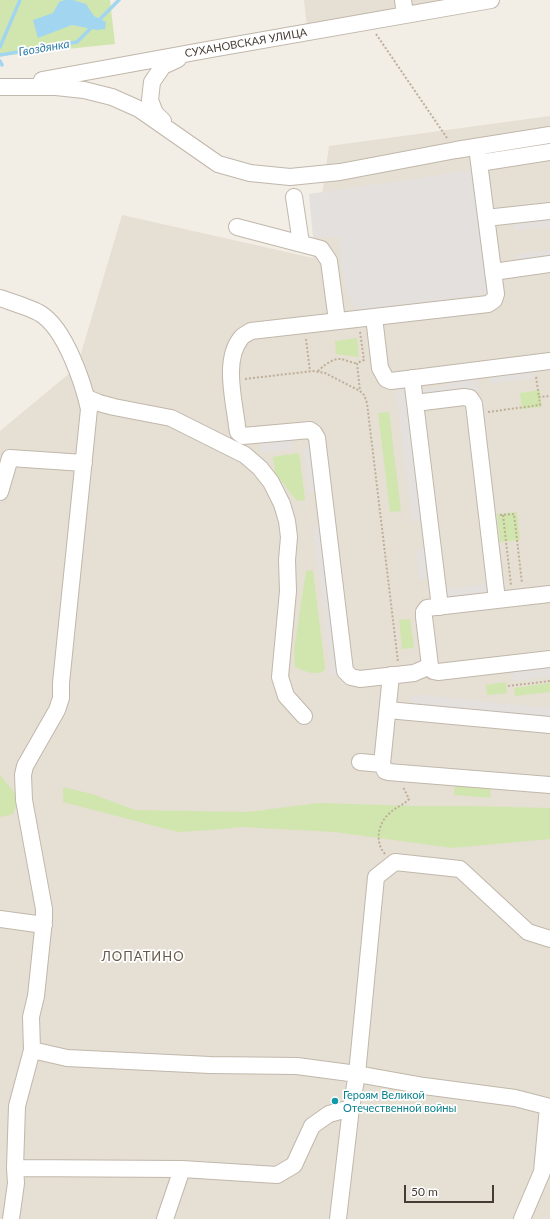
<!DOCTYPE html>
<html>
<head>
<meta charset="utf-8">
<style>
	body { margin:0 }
	#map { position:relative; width:550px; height:1219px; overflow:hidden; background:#f2ede5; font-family:Lato,sans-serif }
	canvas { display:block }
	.scale { position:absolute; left:404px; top:1185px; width:90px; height:18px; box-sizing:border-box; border:2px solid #453d35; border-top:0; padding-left:5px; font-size:12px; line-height:14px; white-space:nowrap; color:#453d35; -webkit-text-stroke:3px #fff; paint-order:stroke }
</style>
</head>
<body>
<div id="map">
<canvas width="550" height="1219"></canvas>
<div class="scale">50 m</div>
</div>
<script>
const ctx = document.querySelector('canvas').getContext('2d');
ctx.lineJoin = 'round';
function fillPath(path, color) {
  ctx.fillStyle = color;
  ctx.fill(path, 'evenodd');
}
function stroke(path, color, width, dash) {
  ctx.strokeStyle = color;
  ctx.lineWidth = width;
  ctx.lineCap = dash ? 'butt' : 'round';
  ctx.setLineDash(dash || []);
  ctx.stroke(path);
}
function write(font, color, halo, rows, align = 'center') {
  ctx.font = font + ' Lato,sans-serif';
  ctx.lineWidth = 3.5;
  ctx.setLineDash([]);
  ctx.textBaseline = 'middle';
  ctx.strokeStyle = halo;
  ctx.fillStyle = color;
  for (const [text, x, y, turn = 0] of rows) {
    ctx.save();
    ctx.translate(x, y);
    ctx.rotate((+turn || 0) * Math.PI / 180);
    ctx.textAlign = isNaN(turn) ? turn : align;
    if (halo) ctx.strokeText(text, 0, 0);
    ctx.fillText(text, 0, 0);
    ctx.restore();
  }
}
fillPath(new Path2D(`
	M304,0H448L307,26Z
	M550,116V1219H0V431L77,367L122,215L313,258L329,146Z`), '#e6dfd3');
fillPath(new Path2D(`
	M0,0H110L115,44L0,56Z
	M357,338L359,357L336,354L335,341Z
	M540,390L542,407L522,409L520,393Z
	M389,412L401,511L390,512L378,413Z
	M299,453L305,500L297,501L275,473L273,457Z
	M517,512L520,540L500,542L497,514Z
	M313,570L325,668L324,671C313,676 305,671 295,667L294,650L306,571Z
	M410,619L414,648L402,649L399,620Z
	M506,682L507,693L487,695L486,685Z
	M550,683V692L515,696L514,688Z
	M0,775L19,798L13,814L0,817Z
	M455,782L491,785L490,798L454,795Z
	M63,787L92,794L135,810L248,812L318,803L415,806H469L550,808V839L452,848L335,832L242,827L212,830L178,832L63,802Z`), '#d1e6ae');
fillPath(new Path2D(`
	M473,170L487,294L355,310L344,285L339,236L313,238L309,194Z
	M550,217V227L514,231L513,221Z
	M550,250V260L517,264L516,254Z
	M532,368L533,378L490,384L489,374Z
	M477,375L479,392L418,400L416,390L446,386V379Z
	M406,389L422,521L412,522L396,390Z
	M291,439L292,449L261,453L260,443Z
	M312,446L317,491L308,492L303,447Z
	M322,525L340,675L331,676L313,526Z
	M425,549L429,578L419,580L416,550Z
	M486,584L487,594L445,599L444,589Z
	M550,666V676L513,681L512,671Z
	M412,694L550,708V719L411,705Z`), '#e3e0dd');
fillPath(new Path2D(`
	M64,0H73L86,4L94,16L106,22L105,29L97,30L72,25L38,38L33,20L53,13L59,2Z`), '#a2d5ef');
stroke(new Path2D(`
	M97,22L119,0
	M0,47L20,0
	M0,55L77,42L93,26
	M0,61L2,65`), '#a2d5ef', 3.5);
const minor = new Path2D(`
	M403,0L405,15
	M42,80L212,49L491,0
	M0,87H56L84,90L112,97L139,109L218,164L250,173L290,177L340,172L456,150L550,135
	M163,121L155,113L150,100L152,82L163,66L178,59
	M477,147L496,294L494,300L488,304L374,317L380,368L386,379L391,381L550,361
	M479,163L550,152
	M294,197L301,243
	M486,218L550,211
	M237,227L321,249L329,261L337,321
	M493,272L550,264
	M0,298C11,302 32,308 41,314C65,329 83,382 89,409L61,683V698L57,710L25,766L23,775L24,800L44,909V920L36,996L31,1017L32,1050L17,1106L15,1168L16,1183L11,1219
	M374,317L251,331C248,333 243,335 241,338C223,360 234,400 237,426L238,432L243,436L310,430L314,433L317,438L345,671L351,677L360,679L414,673L430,666
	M412,378L440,607
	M87,398L99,403L114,407L171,418L245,455L260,468L271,482L282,504L287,521L289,537L287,560L288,591L280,677L286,696L304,716
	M415,403L464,397L470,398L474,404L497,600
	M0,492L10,458L84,463
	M550,594L427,608L424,612V617L430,666L433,671L438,672L550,659
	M391,675L382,764L385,771L388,772L550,785
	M388,710L550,725
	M360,762L382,764
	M0,919L44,925
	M32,1050L67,1058L210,1065L297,1066L357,1074L424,1086L515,1098L550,1107
	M15,1168L182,1169L277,1175L294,1165L312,1126L329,1114L351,1108L357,1074L376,877L395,862L460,869L528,932L550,939
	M165,1219L182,1169
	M338,1219L351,1108
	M522,1219L542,1172L548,1107`);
stroke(minor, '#c1b7ab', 18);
stroke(new Path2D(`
	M376,34L447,138
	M360,332L364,360L357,363L360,391
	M306,339L310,371
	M318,371C323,366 333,358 341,359C346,360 351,363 357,363
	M536,377L539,397
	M245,379L313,371L325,373L360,391L364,395L367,403L398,662
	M488,412L540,405L539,397L550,396
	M500,515L514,514L522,583
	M503,515L511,585
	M508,686L550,681
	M385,854C374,842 378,822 391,812C396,807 404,805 409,799L403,787`), '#bfaf99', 2, [2, 2]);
stroke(minor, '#fff', 16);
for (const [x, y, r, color] of [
	[335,1101,4,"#0f9aa8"]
]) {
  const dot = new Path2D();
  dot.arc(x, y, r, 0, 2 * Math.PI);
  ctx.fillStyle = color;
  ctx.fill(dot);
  stroke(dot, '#fff', 1.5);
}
write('11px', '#453d35', '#fff', [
	["СУХАНОВСКАЯ УЛИЦА",246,43,-10]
]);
write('11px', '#0d838f', '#fff', [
	["Героям Великой",343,1095],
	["Отечественной войны",343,1108]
], 'left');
write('italic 12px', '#2e7da7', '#fff', [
	["Гвоздянка",44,48,-10]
]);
ctx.letterSpacing = '1px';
write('13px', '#675a4c', '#fff', [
	["ЛОПАТИНО",143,957]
]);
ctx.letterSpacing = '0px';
</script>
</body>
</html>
